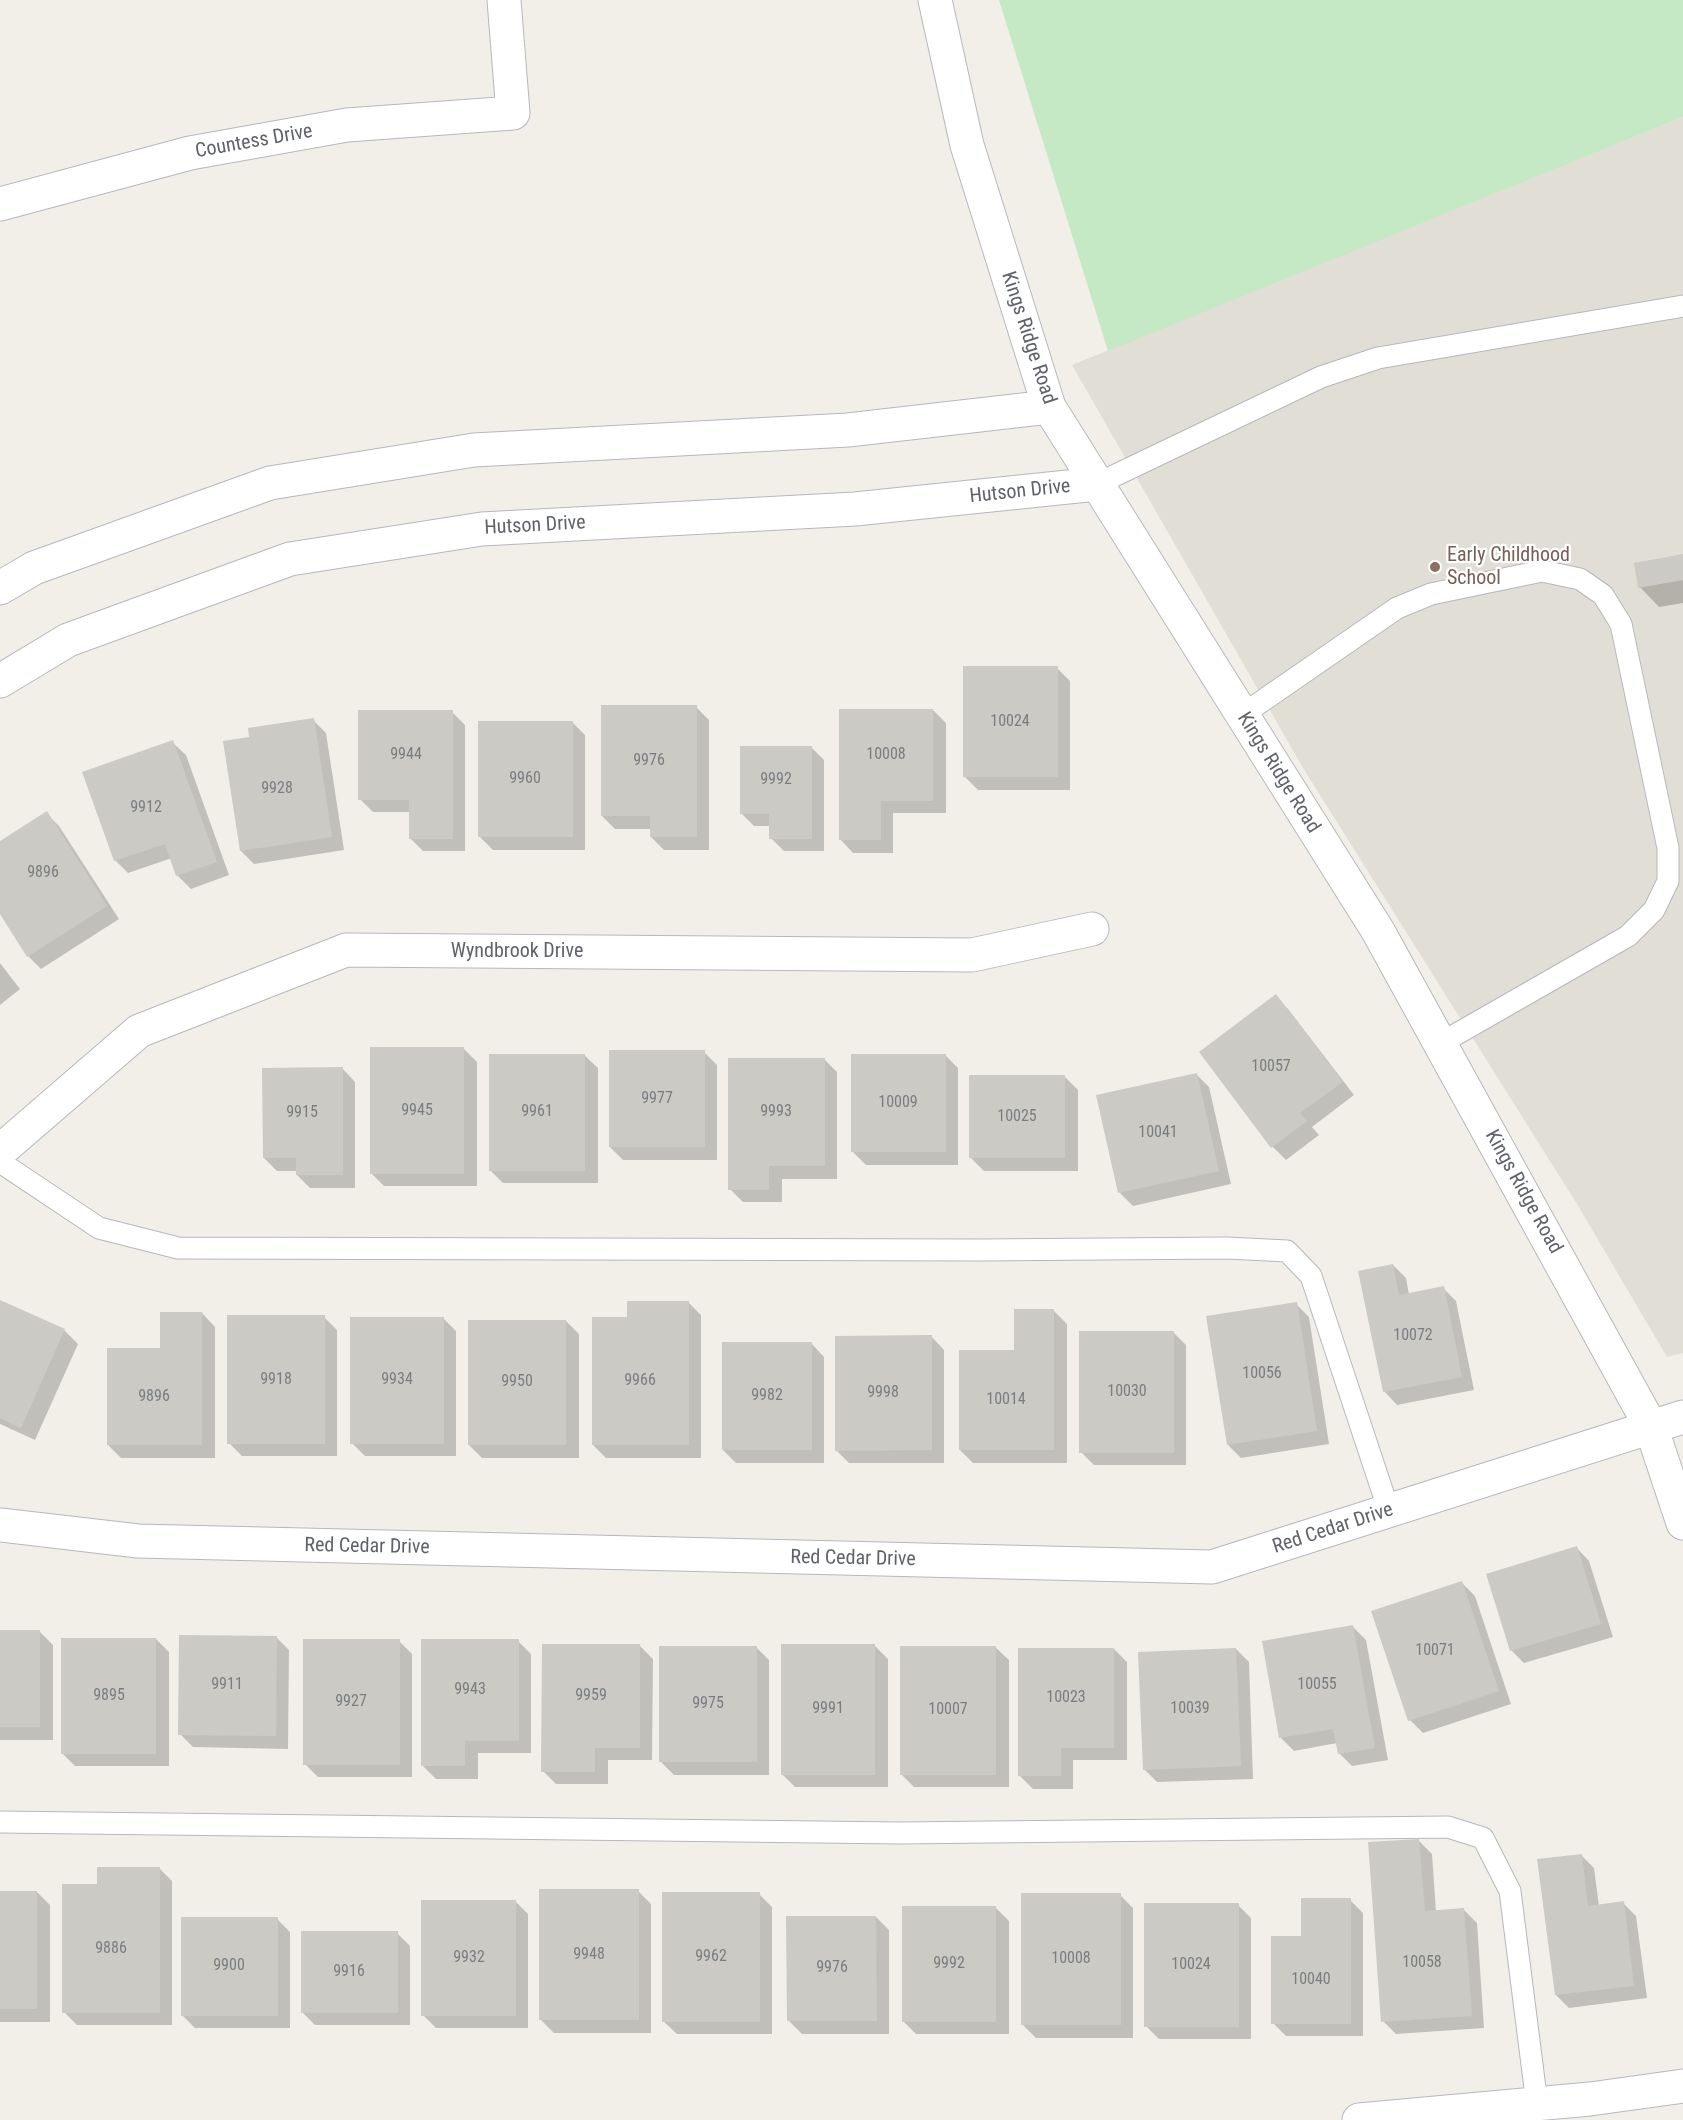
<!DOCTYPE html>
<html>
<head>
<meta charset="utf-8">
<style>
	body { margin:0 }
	canvas { display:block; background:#f1efe8 }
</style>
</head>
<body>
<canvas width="1683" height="2120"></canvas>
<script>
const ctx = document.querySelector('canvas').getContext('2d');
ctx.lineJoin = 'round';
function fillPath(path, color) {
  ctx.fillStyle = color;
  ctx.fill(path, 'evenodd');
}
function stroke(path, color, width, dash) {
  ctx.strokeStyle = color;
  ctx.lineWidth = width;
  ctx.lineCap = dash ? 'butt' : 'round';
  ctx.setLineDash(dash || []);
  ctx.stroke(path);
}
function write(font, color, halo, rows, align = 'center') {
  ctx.font = font + ' "Roboto Condensed",sans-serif';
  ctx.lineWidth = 4.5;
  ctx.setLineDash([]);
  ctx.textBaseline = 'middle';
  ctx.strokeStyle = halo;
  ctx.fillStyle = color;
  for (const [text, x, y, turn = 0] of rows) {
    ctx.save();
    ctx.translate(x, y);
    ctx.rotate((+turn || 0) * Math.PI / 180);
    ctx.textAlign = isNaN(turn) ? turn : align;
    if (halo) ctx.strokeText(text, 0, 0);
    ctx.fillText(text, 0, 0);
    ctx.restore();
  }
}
fillPath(new Path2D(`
	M1683,117V1353L1667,1357L1577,1204L1303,768L1072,365Z`), '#e1ded6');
fillPath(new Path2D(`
	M999,0H1683V117L1108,351Z`), '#c5e8c5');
fillPath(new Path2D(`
	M1683,555V603L1659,607L1640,587Z
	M1057,668L1070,681V790H978L965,777Z
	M696,707L709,720V850H664L651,837V829H615L602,816Z
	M933,710L946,723V813H893V853H853L840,839Z
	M452,712L465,725V851H423L410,838V812H373L360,799Z
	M313,720L326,733L344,850L254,864L241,851Z
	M572,722L585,735V850H493L480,837Z
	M172,742L186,755L229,875L191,889L178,876L172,858L128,873L115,860Z
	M811,747L824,760V851H784L771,838V826H754L741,813Z
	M46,813L59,826L119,919L41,969L28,956L0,911V843Z
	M0,963L20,989L0,1005Z
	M1275,996L1288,1009L1354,1095L1312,1127L1319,1135L1286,1160L1273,1147L1201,1053Z
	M464,1049L477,1062V1186H384L371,1173Z
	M704,1052L717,1065V1160H623L610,1147Z
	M584,1055L598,1068V1183H503L490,1170Z
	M945,1055L958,1068V1165H866L853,1152Z
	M824,1059L837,1072V1179H782V1202H743L730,1189Z
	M342,1068L355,1082V1188H310L297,1175V1171H277L264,1158Z
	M1196,1074L1209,1087L1231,1184L1133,1206L1120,1193Z
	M1065,1077L1078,1090V1171H984L971,1158Z
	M1393,1265L1406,1278L1409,1295L1443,1288L1456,1301L1474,1390L1397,1405L1384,1391Z
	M0,1302L65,1331L78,1344L35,1440L0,1424Z
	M688,1302L701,1315V1458H606L593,1445L628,1318Z
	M1296,1304L1309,1317L1329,1444L1241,1458L1228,1445Z
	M1054,1311L1067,1324V1463H973L960,1450L1015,1351Z
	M202,1313L215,1327V1458H121L108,1445Z
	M324,1317L337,1330V1456H242L229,1443Z
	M443,1318L456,1331V1456H365L352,1443Z
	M566,1321L579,1334V1458H482L469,1445Z
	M1173,1332L1186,1345V1465H1094L1081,1452Z
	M931,1336L944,1350V1463H849L836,1450Z
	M811,1343L824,1357V1463H736L723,1450Z
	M1576,1547L1589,1561L1613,1637L1524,1663L1511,1650Z
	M1462,1583L1475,1596L1511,1704L1423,1733L1410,1720Z
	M1353,1627L1366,1640L1388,1760L1352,1766L1339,1753L1337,1743L1294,1751L1281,1738Z
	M0,1632H40L53,1645V1740H0Z
	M276,1637L289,1650L288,1749L193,1747L180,1734Z
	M156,1639L169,1652V1766H75L62,1753Z
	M399,1641L412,1654V1777H318L305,1764Z
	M518,1641L531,1654V1753H478V1779H436L423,1766Z
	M640,1646L653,1659L652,1760H608V1784H556L543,1771Z
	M875,1646L888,1659V1787H795L782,1774Z
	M756,1647L769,1660V1775H674L661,1762Z
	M995,1647L1009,1660V1787H914L901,1774Z
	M1114,1649L1127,1662V1760H1073V1789H1033L1020,1776Z
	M1236,1649L1249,1662L1253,1779L1157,1782L1144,1769Z
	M1419,1841L1432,1854L1436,1912L1464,1910L1477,1923L1484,2028L1396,2034L1383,2021Z
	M1581,1855L1594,1868L1599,1906L1623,1903L1636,1916L1647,1998L1569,2008L1556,1995Z
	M159,1868L172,1881V2025H77L64,2012L99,1886Z
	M638,1891L651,1904V2033H554L541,2020Z
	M0,1892H37L50,1905V2022H0Z
	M759,1894L772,1907V2034H677L663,2021Z
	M1120,1895L1133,1908V2038H1036L1023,2025Z
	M1350,1900L1363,1913V2036H1286L1273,2023Z
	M515,1901L528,1914V2028H436L423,2015Z
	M1238,1905L1251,1918V2039H1159L1146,2026Z
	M995,1907L1009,1921V2034H916L903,2021Z
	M876,1917L889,1930V2034H802L789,2021Z
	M277,1919L290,1932V2028H195L182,2015Z
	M397,1933L410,1946V2025H315L302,2012Z`), '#0003');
fillPath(new Path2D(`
	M1683,554V580L1638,588L1634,563Z
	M963,666H1058V777H963Z
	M601,705H697V837H650V816H601Z
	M839,709H933V801H881V840H839Z
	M358,710H453V839H409V800H358Z
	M314,718L332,837L240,851L223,741L249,737L248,728Z
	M478,721H573V837H478Z
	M173,740L217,862L176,876L165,844L114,861L82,772Z
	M740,746H812V839H769V814H740Z
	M47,811L107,906L27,957L0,914V841Z
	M1276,994L1343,1082L1300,1113L1307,1121L1271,1148L1199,1052Z
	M370,1047H464V1174H370Z
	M609,1050H705V1147H609Z
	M489,1054H585V1171H489Z
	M851,1054H946V1152H851Z
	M728,1058H825V1166H769V1190H728Z
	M343,1067V1175H296V1158H263L262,1068Z
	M1197,1073L1219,1171L1118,1193L1096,1095Z
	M969,1075H1065V1158H969Z
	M1393,1264L1399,1295L1444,1286L1462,1377L1383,1392L1358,1271Z
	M0,1300L65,1329L21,1428L0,1418Z
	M627,1301H689V1445H592V1317H627Z
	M1297,1302L1317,1431L1227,1445L1206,1316Z
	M1014,1309H1054V1450H959V1350H1014Z
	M160,1312H202V1445H107V1348H160Z
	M227,1315H325V1444H227Z
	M350,1317H444V1444H350Z
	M468,1320H566V1445H468Z
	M1079,1331H1174V1453H1079Z
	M932,1335V1450L835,1451V1336Z
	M722,1342H812V1450H722Z
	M1577,1546L1601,1624L1510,1651L1486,1574Z
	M1462,1581L1499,1691L1408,1721L1371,1611Z
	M1353,1625L1375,1748L1338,1754L1333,1729L1279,1738L1262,1641Z
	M0,1630H40V1727H0Z
	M179,1635L277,1636L276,1736L178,1735Z
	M61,1638H156V1754H61Z
	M303,1639H400V1765H303Z
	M421,1639H519V1741H465V1766H421Z
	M542,1644H640V1748H595V1772H541Z
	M781,1644H875V1775H781Z
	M659,1646H757V1762H659Z
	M900,1646H996V1775H900Z
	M1018,1648H1114V1748H1061V1776H1018Z
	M1236,1648L1241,1766L1143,1770L1138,1652Z
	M1419,1839L1425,1911L1464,1908L1472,2016L1381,2022L1368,1842Z
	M1582,1854L1588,1906L1624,1901L1634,1986L1555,1995L1537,1859Z
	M97,1867H160V2013H62V1884H97Z
	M539,1889H639V2020H539Z
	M0,1891H37V2009H0Z
	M662,1892H760V2022H662Z
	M1021,1893H1121V2025H1021Z
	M1301,1898H1351V2024H1271V1936H1301Z
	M421,1900H516V2016H421Z
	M1144,1903H1239V2027H1144Z
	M902,1906H996V2022H902Z
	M786,1916H876L877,2021H787Z
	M181,1917H278V2016H181Z
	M301,1931H398V2013H301Z`), '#cccac5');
const service = new Path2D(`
	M1097,484L1321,377L1378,358L1683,306
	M1242,715L1397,608L1431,594L1542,571L1580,579L1603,595L1621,624L1668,848V881L1654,910L1628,936L1441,1043
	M0,1162L99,1228L178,1248L981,1250L1227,1248L1287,1251L1311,1276L1389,1511
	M0,1822L900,1833L1448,1827L1483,1838L1510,1891L1537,2104`);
const minor = new Path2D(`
	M0,204L190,153L347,125L513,113L504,0
	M0,1151L139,1031L346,950L972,955L1092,929
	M0,1525L138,1541L1212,1567L1683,1417
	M1359,2120L1590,2099L1683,2086`);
const tertiary = new Path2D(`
	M935,0L967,145L1049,407L1378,931L1651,1427L1683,1523
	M0,588L34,568L270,483L474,450L848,430L1049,407
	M0,681L68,640L290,559L482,529L855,509L1097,484`);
stroke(service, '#b5b8bc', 23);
stroke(minor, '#b5b8bc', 35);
stroke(tertiary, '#b5b8bc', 35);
stroke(service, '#fff', 21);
stroke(minor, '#fff', 33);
stroke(tertiary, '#fff', 33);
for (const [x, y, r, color] of [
	[1435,567,6,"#8d6e63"]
]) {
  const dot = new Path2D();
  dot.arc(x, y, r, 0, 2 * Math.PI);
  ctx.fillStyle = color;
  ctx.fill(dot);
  stroke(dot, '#fff', 2);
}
write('16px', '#7a7d7f', null, [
	["10024",1010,722],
	["9944",406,755],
	["10008",886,755],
	["9976",649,761],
	["9960",525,779],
	["9992",776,780],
	["9928",277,789],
	["9912",146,808],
	["9896",43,873],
	["10057",1271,1067],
	["9977",657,1099],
	["10009",898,1103],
	["9945",417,1111],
	["9961",537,1112],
	["9993",776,1112],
	["9915",302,1113],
	["10025",1017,1117],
	["10041",1158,1133],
	["10072",1413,1336],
	["10056",1262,1374],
	["9918",276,1380],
	["9934",397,1380],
	["9966",640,1381],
	["9950",517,1382],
	["10030",1127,1392],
	["9998",883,1393],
	["9982",767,1396],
	["9896",154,1397],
	["10014",1006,1400],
	["10071",1435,1651],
	["9911",227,1685],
	["10055",1317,1685],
	["9943",470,1690],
	["9895",109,1696],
	["9959",591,1696],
	["10023",1066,1698],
	["9927",351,1702],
	["9975",708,1704],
	["9991",828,1709],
	["10039",1190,1709],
	["10007",948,1710],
	["9886",111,1949],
	["9948",589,1955],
	["9962",711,1957],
	["9932",469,1958],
	["10008",1071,1959],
	["10058",1422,1963],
	["9992",949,1964],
	["10024",1191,1965],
	["9900",229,1966],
	["9976",832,1968],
	["9916",349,1972],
	["10040",1311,1980]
]);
write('20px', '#5f6368', '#fff', [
	["Countess Drive",254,142,-10],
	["Kings Ridge Road",1028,338,72],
	["Hutson Drive",1020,492,-6],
	["Hutson Drive",535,526,-3],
	["Kings Ridge Road",1278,773,58],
	["Wyndbrook Drive",517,952],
	["Kings Ridge Road",1523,1192,61],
	["Red Cedar Drive",1333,1529,-18],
	["Red Cedar Drive",367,1547,1],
	["Red Cedar Drive",853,1559,1]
]);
write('20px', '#785e54', '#fff', [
	["Early Childhood",1447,556],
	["School",1447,579]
], 'left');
</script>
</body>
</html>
